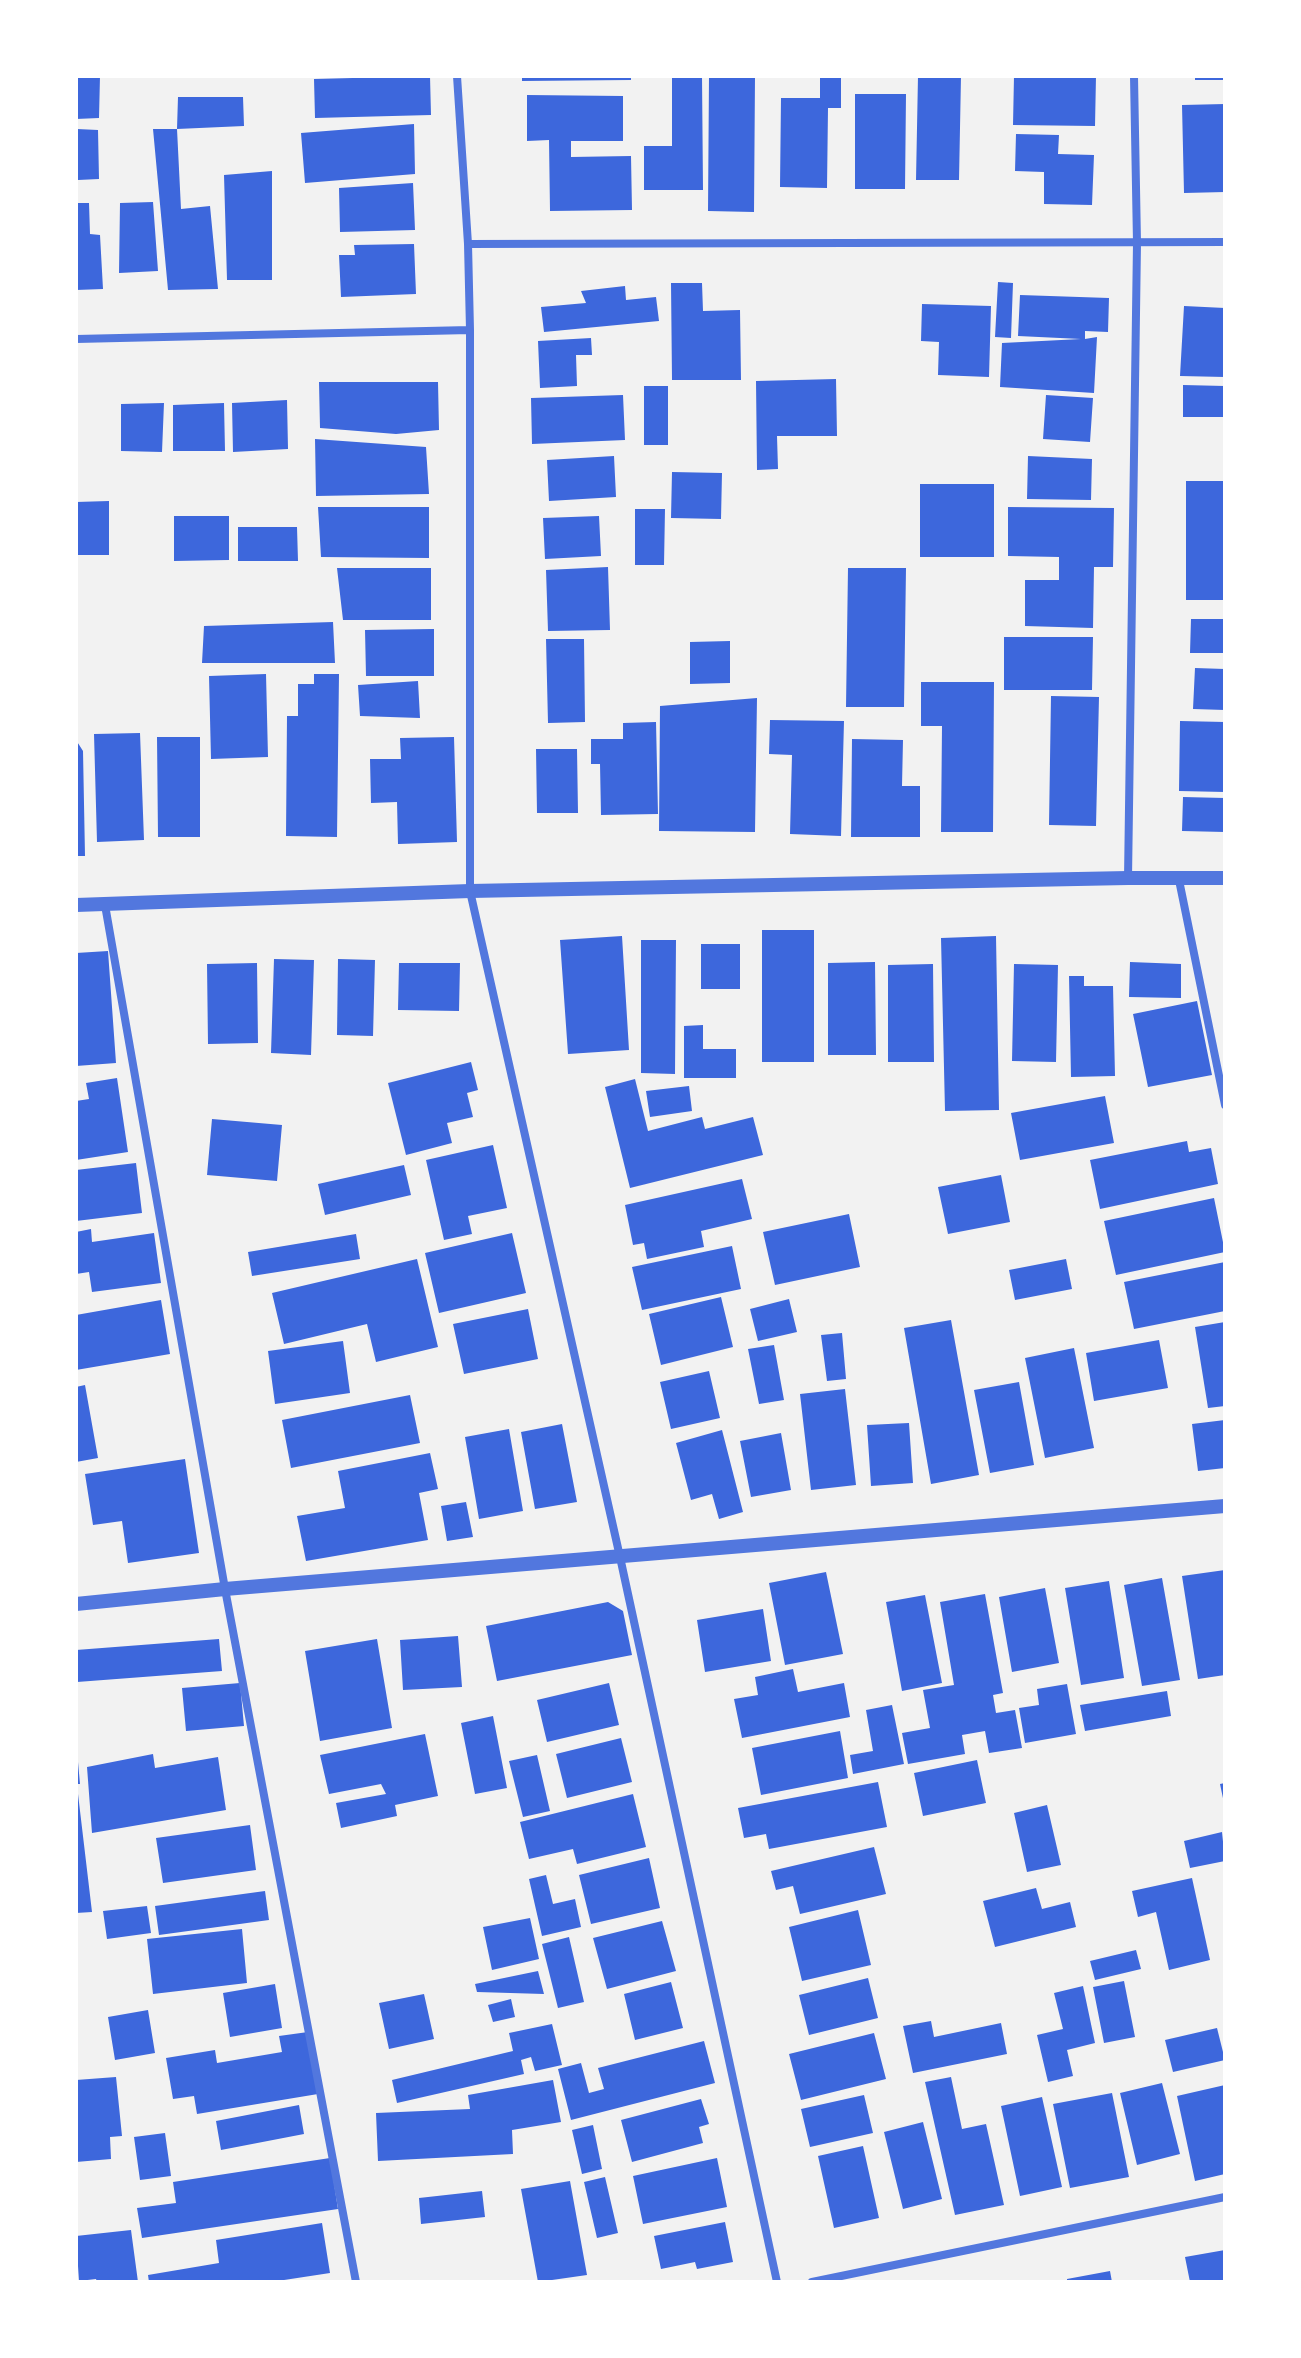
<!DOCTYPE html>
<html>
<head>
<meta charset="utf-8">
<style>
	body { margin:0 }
	#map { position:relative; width:1301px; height:2358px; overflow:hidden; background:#f2f2f2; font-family:Karla,sans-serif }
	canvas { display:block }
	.frame { position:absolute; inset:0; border:78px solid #fff; pointer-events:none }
</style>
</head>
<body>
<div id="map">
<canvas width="1301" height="2358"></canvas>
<div class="frame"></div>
</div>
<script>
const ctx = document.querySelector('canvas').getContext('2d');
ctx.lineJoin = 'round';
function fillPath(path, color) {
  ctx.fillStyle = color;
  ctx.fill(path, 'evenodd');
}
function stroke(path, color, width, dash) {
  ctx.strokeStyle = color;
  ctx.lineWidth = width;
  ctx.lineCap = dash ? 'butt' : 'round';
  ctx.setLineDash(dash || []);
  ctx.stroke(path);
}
fillPath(new Path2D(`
	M76,76H100L99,118L76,119Z
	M430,76L431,115L315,118L314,79Z
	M522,76H631V80L522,81Z
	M672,76H702L703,190H644V146H672Z
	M709,76H755L754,212L708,211Z
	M820,76H841V108H828L827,188L780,187L781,98H820Z
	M918,76H961L959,180H916Z
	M1014,76H1096L1095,126L1013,125Z
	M1195,76H1225V80H1195Z
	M855,94H906L905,189H855Z
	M527,95L623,96V141H571V157L631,156L632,210L550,211L549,140L527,141Z
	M178,97H243L244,126L177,129Z
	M1225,104V192L1184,193L1182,105Z
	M414,124L415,174L305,183L301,133Z
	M77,129L98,130L99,179L78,180Z
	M153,129H177L181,209L210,206L218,289L168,290Z
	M1016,134L1059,135L1058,154L1094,155L1092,205L1044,204V172L1015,171Z
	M272,171V280H227L224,175Z
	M413,183L415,230L340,232L339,188Z
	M153,202L158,271L119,273L120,203Z
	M76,203H89L90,234L100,235L103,289L76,290Z
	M414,244L416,294L341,297L339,255H355L354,245Z
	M998,282L1013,283L1011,338L995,337Z
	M671,283H702L703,311L740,310L741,380H672Z
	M625,286L626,300L656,297L659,321L544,332L541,307L586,303L581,291Z
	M1020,295L1109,298L1108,332L1085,331V339L1097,337L1094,393L1000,387L1002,343L1081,339L1018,336Z
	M922,304L991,306L989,377L938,375L939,342L921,341Z
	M1184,306L1225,308V377L1180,376Z
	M591,338L592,355H576L577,386L540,388L538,341Z
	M836,379L837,436H777L778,469L757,470L756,381Z
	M319,382H438L439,430L396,434L320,428Z
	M1183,385L1225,386V417H1183Z
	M644,386H668V445H644Z
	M623,395L625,440L532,444L531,398Z
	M1046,395L1093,398L1090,442L1043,439Z
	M287,400L288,449L233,452L232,403Z
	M164,403L162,452L121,451V404Z
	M224,403L225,451H173V405Z
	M315,439L426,447L429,494L316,496Z
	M614,456L616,497L549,501L547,460Z
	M1028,456L1092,459L1091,500L1027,499Z
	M672,472L722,473L721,519L671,518Z
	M1186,481H1225V600H1186Z
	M920,484H994V557H920Z
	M109,501V555H76V502Z
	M318,507H429V558L321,557Z
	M1008,507L1114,508L1113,567H1094L1093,628L1025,626V580H1059V557L1008,556Z
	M635,509H665L664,565H635Z
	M174,516H229V560L174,561Z
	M599,516L601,556L545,559L543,518Z
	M238,527H297L298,561H238Z
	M608,567L610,630L548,631L546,570Z
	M337,568H431V620H343Z
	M848,568H906L904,707H846Z
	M1191,619H1225V653H1190Z
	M333,622L335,663H202L204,626Z
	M434,629V676H366L365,630Z
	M1004,637H1093L1092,690H1004Z
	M546,639H584L585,722L548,723Z
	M730,641V683L690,684V642Z
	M1195,668L1225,669V710L1193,709Z
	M266,674L268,757L211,759L209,676Z
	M314,674H339L337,837L286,836L287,716H298V684H314Z
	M418,681L420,718L360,716L358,685Z
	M921,682H994L993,832H941L942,726H921Z
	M1051,696L1099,697L1096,826L1049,825Z
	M757,698L755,832L659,831L660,706Z
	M770,720L844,721L841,836L790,834L792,755L769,754Z
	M1180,721L1225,722V792L1179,791Z
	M656,722L658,814L601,815L600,764H591V739H623V723Z
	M140,733L144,840L97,842L94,734Z
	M157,737H200V837H158Z
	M454,737L457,842L398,844L397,802L371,803L370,759H401L400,738Z
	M852,739L903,740L902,786H920V837H851Z
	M76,740L83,751L85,856H76Z
	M536,749H577L578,813H537Z
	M1183,797L1225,798V832L1182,831Z
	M762,930H814V1062H762Z
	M622,936L629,1050L568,1054L560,940Z
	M996,936L999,1110L945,1111L941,938Z
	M641,940H676L675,1074L641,1073Z
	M701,944H740V989H701Z
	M108,951L116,1063L76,1066V953Z
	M274,959L314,960L311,1055L271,1053Z
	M338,959L375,960L373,1036L337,1035Z
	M875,962L876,1055H828V963Z
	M1130,962L1181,964V998L1129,997Z
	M257,963L258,1043L208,1044L207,964Z
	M399,963H460L459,1011L398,1010Z
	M933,964L934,1062H888V965Z
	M1014,964L1058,965L1056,1062L1012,1061Z
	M1069,976H1084V986H1113L1115,1076L1071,1077Z
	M1197,1001L1212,1075L1148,1087L1133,1014Z
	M703,1025V1049H736V1078H684V1026Z
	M471,1062L478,1090L467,1093L473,1117L447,1123L452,1143L406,1155L388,1083Z
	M117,1078L128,1152L76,1160V1101L89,1099L86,1083Z
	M635,1079L648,1131L702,1117L705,1129L753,1117L763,1155L630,1188L605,1087Z
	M689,1086L692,1111L650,1117L646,1091Z
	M1105,1096L1114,1143L1020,1160L1011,1113Z
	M212,1119L282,1125L277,1181L207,1175Z
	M1187,1141L1189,1152L1211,1148L1218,1184L1100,1209L1090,1160Z
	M493,1145L507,1208L468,1216L472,1234L444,1240L426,1160Z
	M136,1163L142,1213L76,1221V1170Z
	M404,1165L411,1195L325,1215L318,1184Z
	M1001,1175L1010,1222L948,1234L938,1187Z
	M742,1179L752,1219L701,1231L704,1247L647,1259L644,1243L633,1245L625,1205Z
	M1214,1198L1225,1252L1116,1275L1104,1221Z
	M849,1214L860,1267L775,1285L763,1232Z
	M91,1229L92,1242L154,1233L161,1283L92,1292L89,1272L76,1274V1232Z
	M512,1233L526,1293L439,1313L425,1253Z
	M356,1234L360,1259L252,1276L248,1252Z
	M732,1246L741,1289L642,1310L632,1267Z
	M417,1259L438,1347L376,1362L367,1324L284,1344L272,1293Z
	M1066,1259L1072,1289L1015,1300L1009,1270Z
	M1225,1262V1311L1134,1329L1124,1282Z
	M721,1297L733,1347L661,1365L649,1314Z
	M789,1299L797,1332L758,1341L750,1309Z
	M161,1300L170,1354L76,1370V1315Z
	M528,1309L538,1359L464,1374L453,1324Z
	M951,1320L979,1475L931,1484L904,1328Z
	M1225,1322V1406L1208,1408L1195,1327Z
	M842,1333L846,1379L827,1381L821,1335Z
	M1159,1340L1168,1388L1094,1401L1086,1353Z
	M343,1341L350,1393L275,1404L268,1351Z
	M774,1345L784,1400L759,1404L748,1349Z
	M1074,1348L1094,1448L1045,1458L1025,1358Z
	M709,1371L720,1418L671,1429L660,1382Z
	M1019,1382L1034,1465L990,1473L974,1390Z
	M85,1385L98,1458L76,1462V1387Z
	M845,1389L856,1485L811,1490L800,1394Z
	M410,1395L420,1443L291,1468L282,1420Z
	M1225,1420V1468L1198,1471L1192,1424Z
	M909,1423L913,1483L871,1486L867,1425Z
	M562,1424L577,1502L535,1509L521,1432Z
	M509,1429L523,1511L479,1519L465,1437Z
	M722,1430L743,1512L719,1519L712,1494L691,1500L676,1443Z
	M781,1433L791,1490L751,1497L740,1441Z
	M430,1453L438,1489L419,1493L428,1540L306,1561L297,1516L345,1508L338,1471Z
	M185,1459L199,1553L128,1563L122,1521L93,1525L85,1474Z
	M466,1502L473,1537L447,1541L441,1506Z
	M1225,1570V1675L1198,1679L1182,1576Z
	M826,1572L843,1654L785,1665L769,1583Z
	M1162,1578L1180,1680L1142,1686L1124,1585Z
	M1109,1581L1124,1678L1081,1685L1065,1588Z
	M1045,1588L1059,1663L1012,1672L999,1597Z
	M985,1594L1003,1693L993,1695L996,1713L1015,1710L1022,1748L989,1753L985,1731L962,1735L965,1754L908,1764L902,1733L930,1728L923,1690L954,1685L940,1602Z
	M925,1595L942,1683L902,1691L886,1602Z
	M608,1602L623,1611L632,1655L497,1681L486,1626Z
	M763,1609L771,1661L705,1672L697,1620Z
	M458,1636L462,1687L403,1690L400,1640Z
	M219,1639L222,1671L77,1682L76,1650Z
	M377,1639L392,1728L320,1741L305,1651Z
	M793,1669L798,1692L844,1683L850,1717L742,1738L734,1699L758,1695L755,1677Z
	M240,1683L244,1726L186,1731L182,1688Z
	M609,1683L619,1725L547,1742L537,1700Z
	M1067,1684L1076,1734L1025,1743L1019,1708L1039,1705L1037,1689Z
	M1167,1691L1171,1716L1085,1731L1080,1705Z
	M892,1705L904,1764L853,1774L850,1755L873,1751L866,1710Z
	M493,1716L507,1788L475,1794L461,1723Z
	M840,1731L848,1778L761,1795L752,1748Z
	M425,1734L438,1796L395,1805L397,1816L341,1828L336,1803L386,1794L381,1784L329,1794L320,1755Z
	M621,1738L632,1782L567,1798L556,1754Z
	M153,1754L155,1768L218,1757L226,1810L92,1833L87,1767Z
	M537,1755L550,1811L523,1817L509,1761Z
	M977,1760L986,1803L923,1816L914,1773Z
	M76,1762H78L80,1784H76Z
	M878,1782L887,1827L769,1849L766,1834L744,1838L738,1808Z
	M1225,1783V1803H1224L1220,1784Z
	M78,1794L92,1912L76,1913V1795Z
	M633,1794L646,1847L577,1864L573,1849L529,1859L520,1822Z
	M1047,1805L1061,1865L1027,1872L1014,1813Z
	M250,1825L256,1870L163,1883L156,1838Z
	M1222,1832L1225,1861L1190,1868L1184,1841Z
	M874,1847L886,1894L800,1914L793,1886L776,1890L771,1871Z
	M649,1858L660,1908L591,1924L579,1875Z
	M546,1875L553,1904L575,1899L581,1927L542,1936L529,1879Z
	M1192,1878L1210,1960L1169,1970L1156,1912L1138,1917L1132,1891Z
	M1036,1888L1042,1909L1070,1902L1076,1927L995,1947L983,1901Z
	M265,1891L269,1920L159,1935L155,1906Z
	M147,1906L151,1933L107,1939L103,1911Z
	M858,1910L871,1965L802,1981L789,1927Z
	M530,1918L539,1959L492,1970L483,1927Z
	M662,1921L676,1971L607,1989L593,1938Z
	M242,1929L247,1983L153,1994L147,1939Z
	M569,1937L584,2002L558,2008L542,1944Z
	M1136,1950L1141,1969L1095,1980L1090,1961Z
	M538,1971L544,1994L477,1992L475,1984Z
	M868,1978L878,2018L809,2035L799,1995Z
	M1124,1981L1135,2037L1104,2043L1093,1987Z
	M671,1982L683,2028L635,2040L624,1994Z
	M275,1984L282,2028L230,2037L223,1993Z
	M1083,1986L1095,2043L1067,2050L1073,2076L1048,2082L1037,2035L1063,2029L1054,1993Z
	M424,1994L434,2039L389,2049L379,2003Z
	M511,1999L515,2017L493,2022L488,2005Z
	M148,2010L155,2053L115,2060L108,2017Z
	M931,2021L934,2037L1001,2023L1007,2054L913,2073L903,2026Z
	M552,2024L562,2065L535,2071L531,2057L521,2060L524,2074L397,2103L392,2080L513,2051L509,2033Z
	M1217,2028L1225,2060L1173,2072L1165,2040Z
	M308,2032L318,2094L197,2114L194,2096L173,2099L166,2058L215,2050L217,2063L282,2052L279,2036Z
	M874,2033L886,2079L801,2100L789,2054Z
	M704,2041L715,2083L571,2120L558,2069L581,2063L589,2093L604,2089L598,2068Z
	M116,2077L122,2136L110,2137L111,2159L76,2162V2080Z
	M951,2077L962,2129L986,2124L1004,2205L955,2215L925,2082Z
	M553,2080L561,2122L512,2130L513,2154L378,2161L376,2113L470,2109L468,2095Z
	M1162,2083L1180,2154L1137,2165L1120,2093Z
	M1225,2085V2174L1195,2181L1177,2096Z
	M1112,2093L1129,2177L1070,2188L1053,2104Z
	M864,2095L873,2133L810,2147L801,2109Z
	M1042,2097L1062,2187L1020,2196L1001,2106Z
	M701,2099L709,2124L699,2127L703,2143L632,2162L621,2120Z
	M299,2105L304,2134L221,2150L216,2121Z
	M923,2122L942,2199L903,2209L884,2132Z
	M593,2125L602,2169L582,2174L572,2130Z
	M165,2133L171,2176L140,2180L134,2137Z
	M863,2146L879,2218L834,2228L818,2156Z
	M330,2158L338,2209L142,2238L137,2208L176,2203L173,2182Z
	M717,2158L727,2207L643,2224L633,2176Z
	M605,2177L618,2233L597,2238L584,2182Z
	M570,2181L587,2275L538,2282L521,2189Z
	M482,2191L485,2217L421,2224L419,2198Z
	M725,2222L733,2262L697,2269L695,2262L661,2269L654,2236Z
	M322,2223L330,2273L271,2282H149L148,2275L219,2263L216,2240Z
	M131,2230L138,2282H97L96,2279L79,2281L76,2236Z
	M1225,2250V2282H1190L1185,2257Z
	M1110,2271L1112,2282H1067V2279Z`), '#3d67dc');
stroke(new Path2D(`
	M457,76L468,244L470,330V891L620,1557L777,2282
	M468,244L1225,242
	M76,339L470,330
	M1128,878L1137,243L1134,76
	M1179,880L1225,1105
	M105,905L225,1589L356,2282
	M812,2282L1225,2197`), '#5277de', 8);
stroke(new Path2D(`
	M76,905L470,891L1128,878H1225
	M76,1604L225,1589L1225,1506`), '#5277de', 14);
</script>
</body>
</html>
